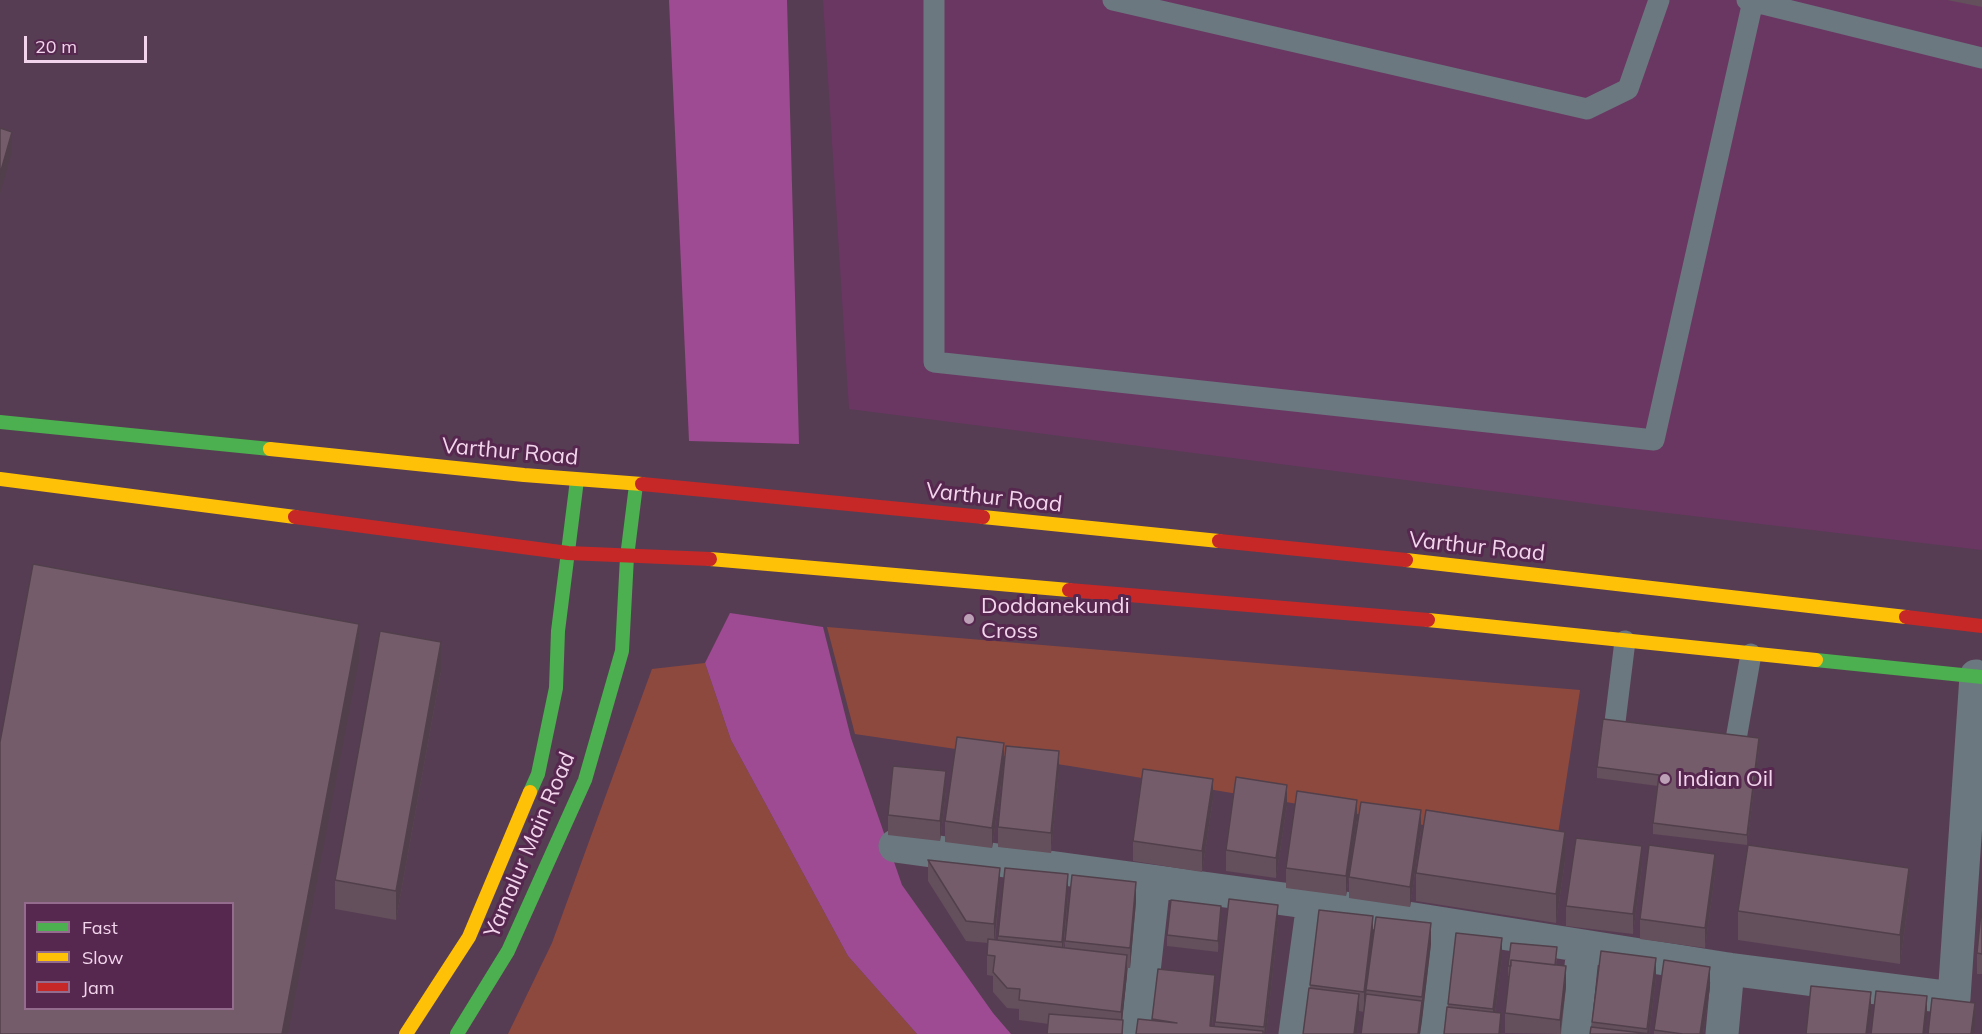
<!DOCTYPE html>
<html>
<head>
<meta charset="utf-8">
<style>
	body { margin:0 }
	#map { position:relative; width:1982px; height:1034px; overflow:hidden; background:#573d53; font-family:Mulish,sans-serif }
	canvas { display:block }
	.legend { position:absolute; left:24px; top:902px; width:210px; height:108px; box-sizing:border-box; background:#56274f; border:2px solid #946d8e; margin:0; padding:8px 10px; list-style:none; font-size:18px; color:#f2d5ec }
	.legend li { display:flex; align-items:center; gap:12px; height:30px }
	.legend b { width:30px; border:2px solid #946d8e }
	.scale { position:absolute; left:24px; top:36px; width:123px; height:27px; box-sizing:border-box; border:3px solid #f2d5ec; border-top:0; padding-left:8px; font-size:18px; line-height:21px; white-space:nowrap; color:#f2d5ec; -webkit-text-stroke:4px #56274f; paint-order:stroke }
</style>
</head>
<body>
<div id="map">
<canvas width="1982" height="1034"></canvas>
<ul class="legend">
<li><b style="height:8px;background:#4caf50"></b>Fast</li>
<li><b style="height:8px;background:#ffc107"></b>Slow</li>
<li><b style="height:8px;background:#c62828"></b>Jam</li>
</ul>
<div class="scale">20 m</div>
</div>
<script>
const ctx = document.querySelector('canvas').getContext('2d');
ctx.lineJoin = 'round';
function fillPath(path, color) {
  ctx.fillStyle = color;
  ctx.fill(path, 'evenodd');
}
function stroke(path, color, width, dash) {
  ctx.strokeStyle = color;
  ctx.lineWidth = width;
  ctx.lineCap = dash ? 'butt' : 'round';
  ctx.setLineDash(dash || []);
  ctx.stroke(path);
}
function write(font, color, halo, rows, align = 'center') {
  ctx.font = font + ' Mulish,sans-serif';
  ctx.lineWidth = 6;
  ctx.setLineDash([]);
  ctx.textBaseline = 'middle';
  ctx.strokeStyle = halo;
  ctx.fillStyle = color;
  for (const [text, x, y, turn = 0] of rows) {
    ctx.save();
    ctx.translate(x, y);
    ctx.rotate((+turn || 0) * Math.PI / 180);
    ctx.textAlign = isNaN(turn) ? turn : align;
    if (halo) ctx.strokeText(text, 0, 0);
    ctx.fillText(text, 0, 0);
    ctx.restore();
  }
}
fillPath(new Path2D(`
	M823,0H1982V550L1625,508L849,409Z`), '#6a3763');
fillPath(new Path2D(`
	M827,627L1580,690L1556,847L1070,766L855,734Z
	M705,663L731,740L848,956L917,1034H508L552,943L652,669Z`), '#8e493e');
fillPath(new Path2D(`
	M669,0H787L799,444L689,441Z
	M730,613L823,627L851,738L902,885L993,1013L1011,1034H917L848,956L731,740L705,663Z`), '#9e4b93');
stroke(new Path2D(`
	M934,0V362L1654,440L1753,1
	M1113,0L1587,109L1628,89L1659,0
	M1747,0L1982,58
	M1615,747L1612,746L1625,641
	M1732,762L1751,654`), '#6b787f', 21);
stroke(new Path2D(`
	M895,846L1313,903L1728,969L1954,998L1976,676
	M1137,1034L1154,882
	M1295,1034L1313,903
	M1433,1034L1445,924
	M1574,1034L1583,947
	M1722,1034L1728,969`), '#6b787f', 33);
stroke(new Path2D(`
	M0,422L270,449
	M1816,660L1982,677
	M530,792L538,774L556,688L558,631L577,480
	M457,1034L508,951L585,780L622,651L627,557L636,485`), '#4caf50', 14);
stroke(new Path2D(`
	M270,449L524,475L642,484
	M0,479L295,517
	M983,517L1219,541
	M710,559L1069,590
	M1406,560L1906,617
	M1428,620L1816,660
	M406,1034L469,937L530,792`), '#ffc107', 14);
stroke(new Path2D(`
	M642,484L983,517
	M295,517L568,553L710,559
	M1219,541L1406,560
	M1069,590L1428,620
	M1906,617L1982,626`), '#c62828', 14);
fillPath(new Path2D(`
	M1947,0H1982V7Z
	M441,671L396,920L335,909V880Z
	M1759,748L1747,845L1653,834V823L1658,786L1597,778V767Z
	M1004,763L992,848L945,842V821Z
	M1059,771L1051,853L998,847V827Z
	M946,792L940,841L888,835V815Z
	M1213,799L1202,872L1133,861V841Z
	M1287,805L1276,878L1226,871V850Z
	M1357,820L1346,896L1286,888V868Z
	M1421,830L1410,907L1349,898V877Z
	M928,860L1000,888L995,940H998V936L1068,895L1064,948H1065V941L1136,902L1130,968H1127L1122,1020L1123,1034L1019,1020V1009L1007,1008L993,992V976L987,975V955L988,943L966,941L928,881Z
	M1565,861L1556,923L1416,901V873Z
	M1642,866L1633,934L1566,926V906Z
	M1715,874L1705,948L1640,939V919Z
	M1909,897L1900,964L1738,940V911Z
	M1982,902V974H1977V953Z
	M1221,917L1218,952L1167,946V935Z
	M1278,925L1266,1034H1136L1152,1020L1158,969L1215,995L1212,1026H1215V1022Z
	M1373,936L1431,944L1420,1034H1361L1364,1012L1359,1011L1357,1034H1303L1310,985Z
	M1502,958L1495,1013H1501V1034H1444L1448,1004Z
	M1557,958L1556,965L1566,987L1561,1034L1505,1033V1013L1509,976H1508V966Z
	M1656,978L1649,1034L1592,1027V1022Z
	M1710,987L1703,1034H1654V1030Z`), '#644f5c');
fillPath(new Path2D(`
	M12,132V152L0,194V174Z
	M359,624V660L288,1034H282Z
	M441,642V671L396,920V891Z
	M1759,738V748L1747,845V835Z
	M1004,743V763L992,848V828Z
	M1059,751V771L1051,853V833Z
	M946,771V792L940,841V821Z
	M1213,779V799L1202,872V851Z
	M1287,785V805L1276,878V858Z
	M1357,800V820L1346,896V876Z
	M1421,810V830L1410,907V887Z
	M1565,832V861L1556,923V894Z
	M1642,846V866L1633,934V914Z
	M1715,854V874L1705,948V928Z
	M1000,868V888L994,944V924Z
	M1909,868V897L1900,964V935Z
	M1068,874V895L1062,962V942Z
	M1136,882V902L1130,968V948Z
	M1278,905V925L1266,1034H1264Z
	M1221,906V917L1218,952V941Z
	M1373,916V936L1364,1012V992Z
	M1431,923V944L1422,1021L1420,1034H1418Z
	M1502,938V958L1493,1029V1009Z
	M1127,955V975L1121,1032V1012Z
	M1656,958V978L1649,1034H1647Z
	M1566,966V987L1560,1034V1020Z
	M1710,967V987L1703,1034H1700Z
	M1215,975V995L1211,1034L1210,1026Z
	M1871,992V1012L1868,1034H1866Z
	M1359,994V1015L1357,1034H1354Z
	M1927,996V1017L1925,1034H1923Z
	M1975,1003V1023L1974,1034H1971Z
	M1501,1013V1034H1499Z`), '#51404b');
const building = new Path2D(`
	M0,128L12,132L0,174Z
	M33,564L359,624L282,1034H0V742ZM26,903H232V1008H26Z
	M380,631L441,642L396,891L335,880Z
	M1603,719L1759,738L1747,835L1653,823L1659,775L1597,767Z
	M957,737L1004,743L992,828L945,821Z
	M1006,746L1059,751L1051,833L998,827Z
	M893,766L946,771L940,821L888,815Z
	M1143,769L1213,779L1202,851L1133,841Z
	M1236,777L1287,785L1276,858L1226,850Z
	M1297,791L1357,800L1346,876L1286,868Z
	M1361,802L1421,810L1410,887L1349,877Z
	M1426,810L1565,832L1556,894L1416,873Z
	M1576,838L1642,846L1633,914L1566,906Z
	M1649,845L1715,854L1705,928L1640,919Z
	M1748,845L1909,868L1900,935L1738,911Z
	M928,860L1000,868L994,924L966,921Z
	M1005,868L1068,874L1062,942L998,936Z
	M1072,875L1136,882L1130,948L1065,941Z
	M1229,899L1278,905L1264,1027L1215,1022Z
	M1171,900L1221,906L1218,941L1167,935Z
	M1982,902V954L1977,953Z
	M1319,910L1373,916L1364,992L1310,985Z
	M1376,917L1431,923L1422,997L1366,990Z
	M1456,933L1502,938L1493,1009L1448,1004Z
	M988,939L1127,955L1121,1012L1019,1000L1020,989L1007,988L993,972L995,956L987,955Z
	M1511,943L1557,947L1555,965L1511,960V966H1508Z
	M1601,951L1656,958L1647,1029L1592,1022Z
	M1511,960L1566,966L1560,1020L1505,1013Z
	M1664,960L1710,967L1700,1034H1683L1654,1030Z
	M1158,969L1215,975L1210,1026L1263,1031V1034H1136L1138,1019L1177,1023L1152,1019Z
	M1811,986L1871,992L1866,1034H1806Z
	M1309,988L1359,994L1354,1034H1303Z
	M1876,991L1927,996L1923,1034H1871Z
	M1366,994L1422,1001L1418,1034H1361Z
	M1932,998L1975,1003L1971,1034H1928Z
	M1447,1007L1501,1013L1499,1034H1444Z
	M1049,1014L1123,1020L1122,1034H1047Z
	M1591,1027L1651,1034H1590Z`);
fillPath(building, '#745c6b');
stroke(building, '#51404b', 1.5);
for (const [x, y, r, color] of [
	[969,619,6,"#bca0b6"],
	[1665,779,6,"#bca0b6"]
]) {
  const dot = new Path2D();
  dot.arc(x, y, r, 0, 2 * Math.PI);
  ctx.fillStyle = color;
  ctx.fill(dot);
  stroke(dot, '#56274f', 2);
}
write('22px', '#f2d5ec', '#56274f', [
	["Varthur Road",510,452,5],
	["Varthur Road",994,498,6],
	["Varthur Road",1477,547,6],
	["Yamalur Main Road",530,845,-67]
]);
write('22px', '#f2d5ec', '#56274f', [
	["Doddanekundi",981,606],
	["Cross",981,631],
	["Indian Oil",1677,779]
], 'left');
</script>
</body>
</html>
